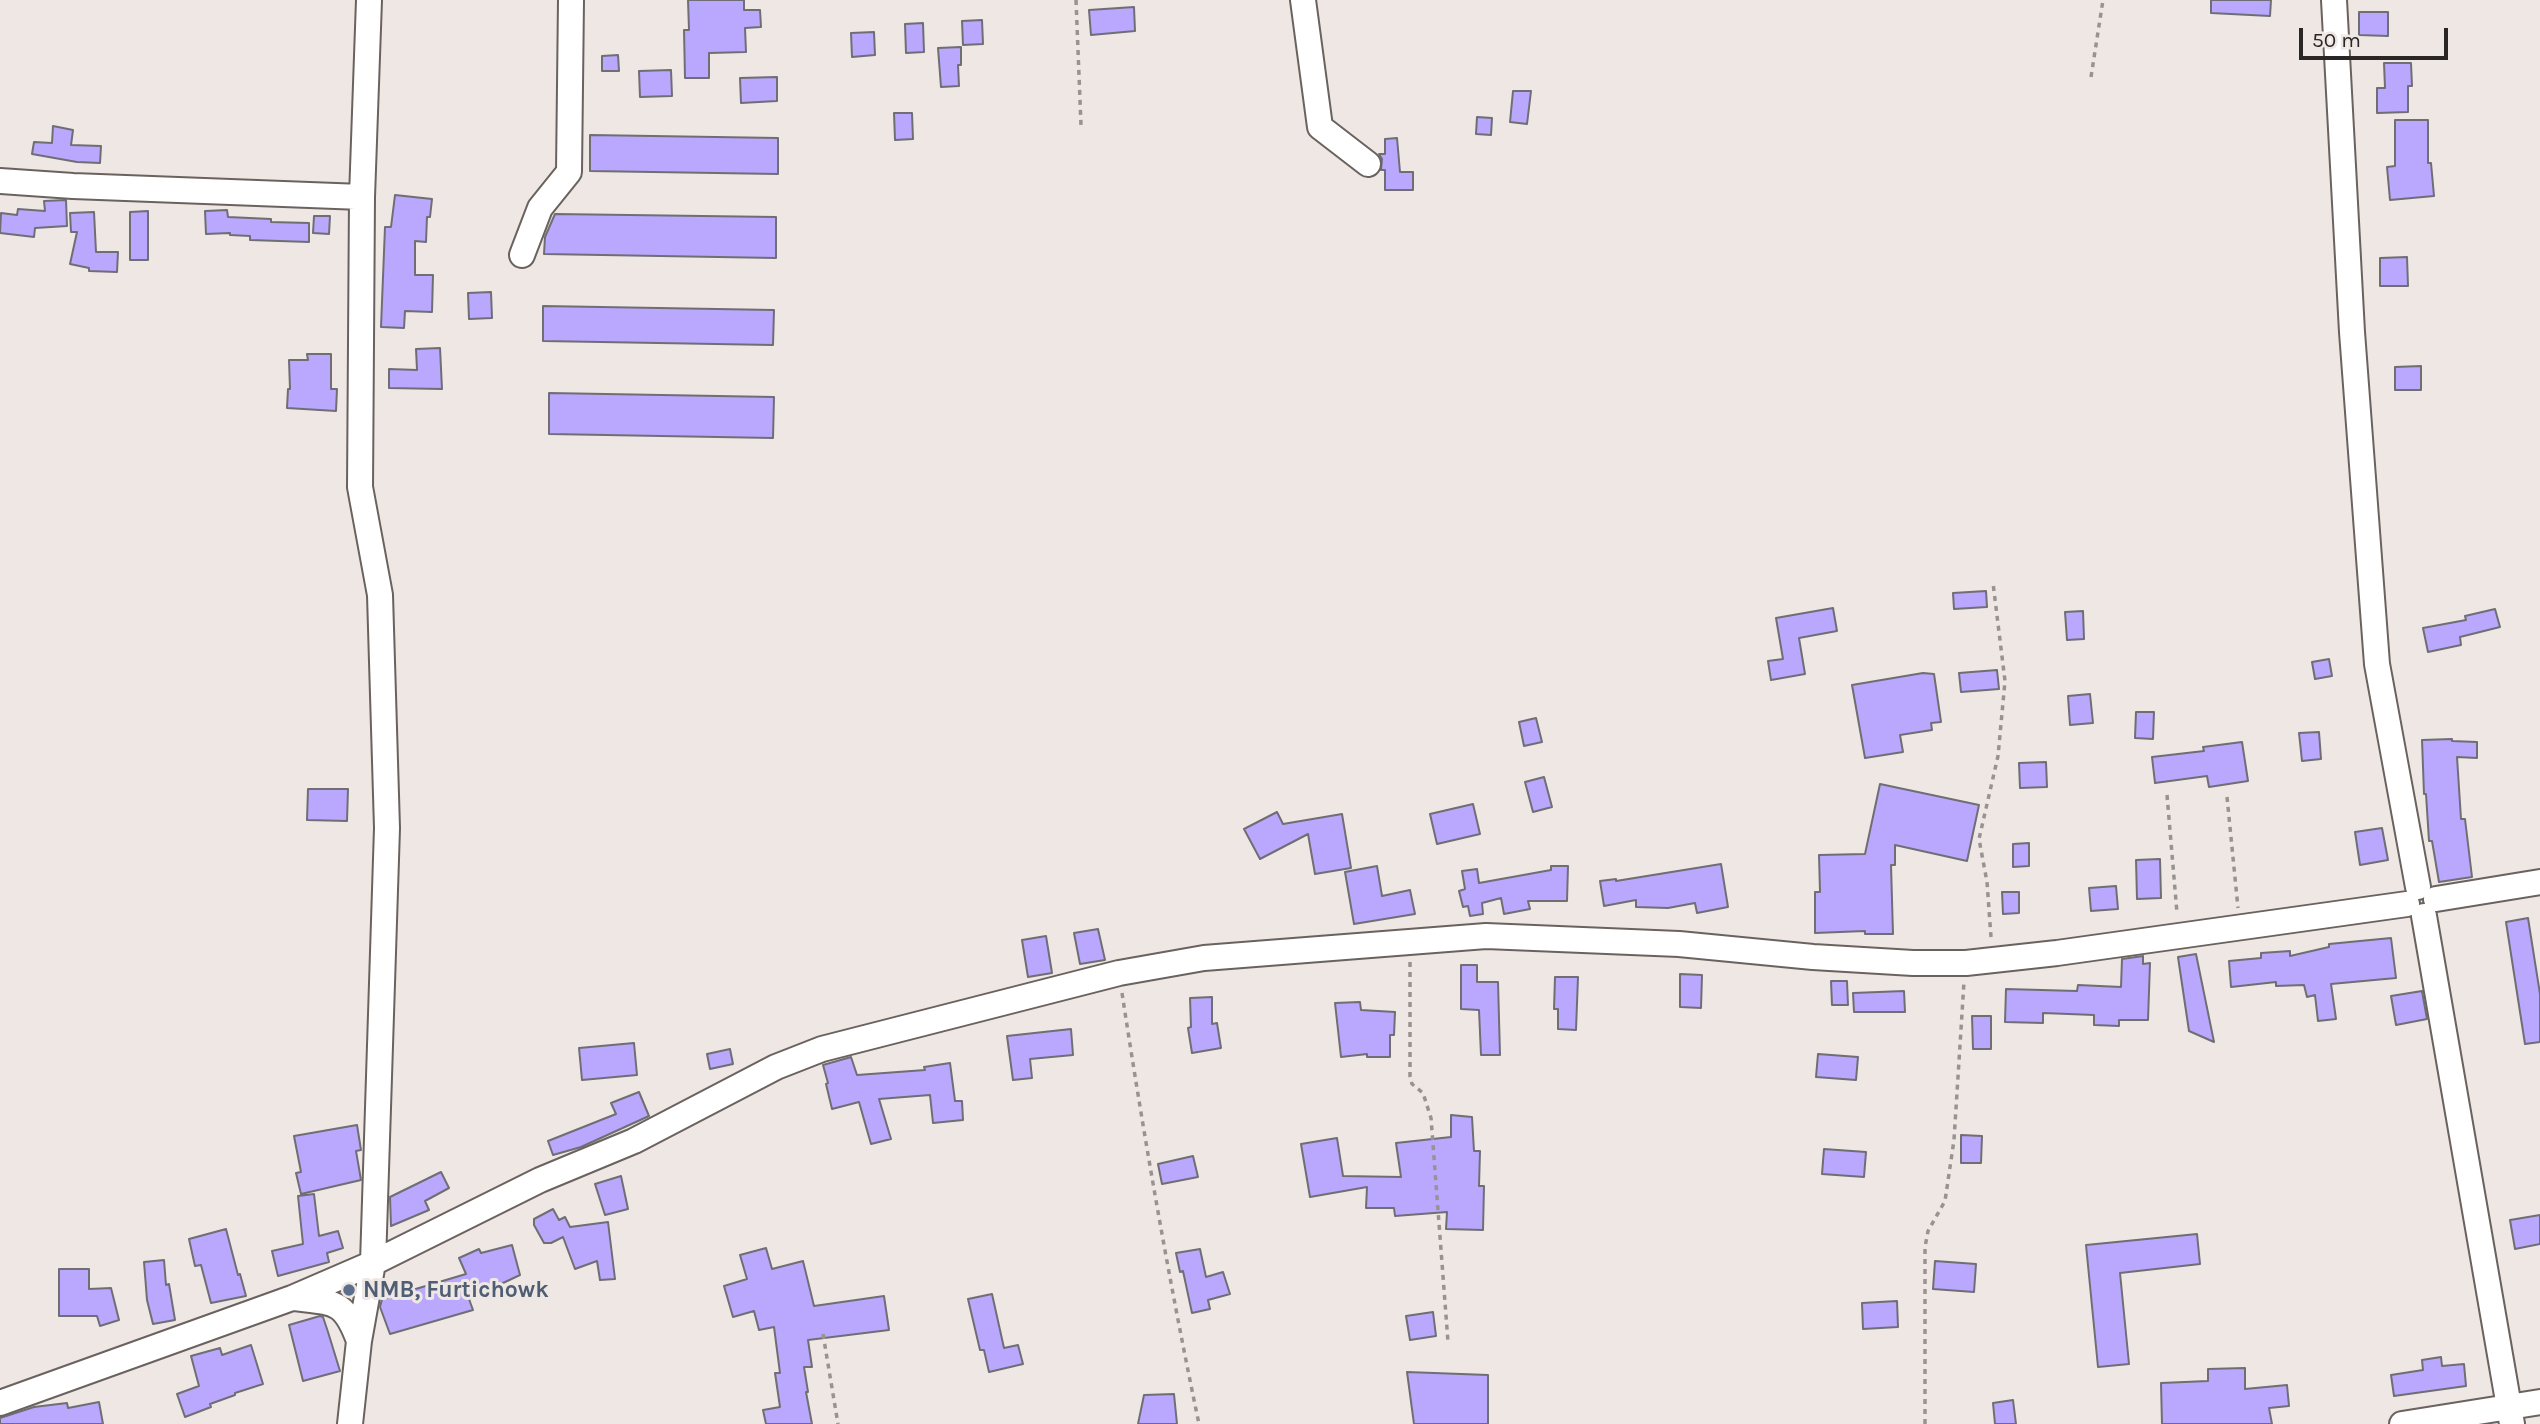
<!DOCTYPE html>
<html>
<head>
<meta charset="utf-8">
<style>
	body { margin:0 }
	#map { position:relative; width:2540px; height:1424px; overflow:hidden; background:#efe7e3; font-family:Karla,sans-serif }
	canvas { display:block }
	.scale { position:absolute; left:2299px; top:28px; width:149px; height:32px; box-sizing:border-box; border:4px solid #2a2625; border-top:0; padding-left:9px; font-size:21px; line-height:24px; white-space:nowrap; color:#2a2625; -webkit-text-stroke:5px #efe7e3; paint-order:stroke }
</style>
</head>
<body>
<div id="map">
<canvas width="2540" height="1424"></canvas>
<div class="scale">50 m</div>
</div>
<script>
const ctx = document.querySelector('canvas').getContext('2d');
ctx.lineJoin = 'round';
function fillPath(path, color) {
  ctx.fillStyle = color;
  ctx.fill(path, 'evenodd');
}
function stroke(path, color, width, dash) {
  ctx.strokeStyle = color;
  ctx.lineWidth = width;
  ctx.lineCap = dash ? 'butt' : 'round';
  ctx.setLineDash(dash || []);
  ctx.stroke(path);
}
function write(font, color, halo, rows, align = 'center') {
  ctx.font = font + ' Karla,sans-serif';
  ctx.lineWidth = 6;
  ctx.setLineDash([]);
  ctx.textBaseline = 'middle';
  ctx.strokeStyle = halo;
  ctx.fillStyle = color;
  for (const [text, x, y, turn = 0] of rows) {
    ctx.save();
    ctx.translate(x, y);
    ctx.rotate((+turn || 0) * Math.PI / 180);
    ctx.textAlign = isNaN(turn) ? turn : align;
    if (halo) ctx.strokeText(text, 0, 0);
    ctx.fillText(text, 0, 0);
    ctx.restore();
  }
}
const building = new Path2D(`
	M688,0H744V10H760L761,27L745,28L746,52L709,53V78H685L684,30H689Z
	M2211,0H2271L2270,16L2211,13Z
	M1134,7L1135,31L1091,35L1089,10Z
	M2359,12H2388V36L2359,35Z
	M982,20L983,44L963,45L962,21Z
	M923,23L924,52L906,53L905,24Z
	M874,32L875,55L852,57L851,33Z
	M961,47V65H958L959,86L941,87L938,48Z
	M618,55L619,71H602V56Z
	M2384,63H2411L2412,86H2408V112L2377,113V88H2385Z
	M671,70L672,96L640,97L639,71Z
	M777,77V101L741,103L740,78Z
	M1513,91H1531L1527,124L1510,122Z
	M894,113H912L913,139L895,140Z
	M1477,117L1492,118L1491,135L1476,134Z
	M2395,120H2428V163H2431L2434,196L2390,200L2387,167L2395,166Z
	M53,126L73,130L71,145L101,146L100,163L77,162L32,154L34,142L52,143Z
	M590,135L778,138V174L590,171Z
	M1397,138L1400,172H1413V190H1385V170H1381L1382,159L1379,154H1385V139Z
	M395,195L432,199L430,217H427L426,242L415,241V275H433L432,312L405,311L404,328L381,327L385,227H391Z
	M66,200L67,226L35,228L34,237L0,233L1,213L17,215L18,209L45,211L44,201Z
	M227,210L228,217L271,219V222L309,223V242L250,240V236L230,235V233L206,234L205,211Z
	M148,211V260H130V212Z
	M94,212L96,252H118L117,272L89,271V268L70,264L77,232H71L70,213Z
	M555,214L776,217V258L544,254L545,237Z
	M314,216H330L329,234L313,233Z
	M2407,257L2408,286H2380V258Z
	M491,292L492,318L469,319L468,293Z
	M543,306L774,310L773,345L543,341Z
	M440,348L442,389L389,388V369L417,370L416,349Z
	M307,354H331V389H337L336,411L287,408L288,389H290L289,360H308Z
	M2421,366V390H2395V367Z
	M549,393L774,397L773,438L549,434Z
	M1986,591L1987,607L1954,609L1953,593Z
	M1833,608L1837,631L1799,638L1805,674L1771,680L1768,661L1783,659L1776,618Z
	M2495,609L2500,627L2460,637L2461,645L2428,652L2423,628L2466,620L2465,616Z
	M2083,611L2084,639L2067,640L2065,612Z
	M2329,659L2332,676L2315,679L2312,662Z
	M1997,670L1999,689L1961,692L1959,673Z
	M1923,673L1934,674L1941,722L1931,723L1932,730L1900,735L1903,752L1865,758L1852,685Z
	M2090,694L2093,723L2070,725L2068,696Z
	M2136,712H2154L2153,739L2135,738Z
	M1536,718L1542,742L1524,746L1519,722Z
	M2319,732L2321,759L2302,761L2299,733Z
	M2452,739V741L2477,742V758L2457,757L2461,819H2465L2472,877L2439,882L2432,841H2429L2426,794H2424L2422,740Z
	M2242,742L2248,781L2209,787L2207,776L2155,783L2152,757L2204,751L2203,747Z
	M2046,762L2047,787L2020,788L2019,763Z
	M1544,777L1552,807L1533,812L1525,782Z
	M1880,784L1979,805L1967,861L1895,845V865H1891L1893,934H1865V931L1815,933V892H1820L1819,855L1865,854Z
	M308,789H348L347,821L307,820Z
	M1473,804L1480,834L1437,844L1430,814Z
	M1277,812L1283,824L1342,814L1351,868L1315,874L1308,834L1260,859L1244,829Z
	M2382,828L2388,860L2360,865L2355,832Z
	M2029,843V866L2013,867V844Z
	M2160,859L2161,898L2137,899L2136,860Z
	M1721,864L1728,907L1697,913L1695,903L1668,908L1636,907V900L1604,906L1600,881L1616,879V881Z
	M1377,866L1382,896L1410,890L1415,914L1354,924L1345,872Z
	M1551,866H1568L1567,901H1528L1530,909L1504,914L1501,898L1482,903L1483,914L1470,916L1468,906L1463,907L1459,891L1465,889L1462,871L1477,869L1479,883L1551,870Z
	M2116,886L2118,909L2091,911L2089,888Z
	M2002,892H2019V913L2003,914Z
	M2528,918L2540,994V1042L2525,1044L2506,922Z
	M1098,929L1105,960L1080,964L1074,933Z
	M1046,936L1052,973L1028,977L1022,940Z
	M2391,938L2396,978L2331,984L2336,1019L2318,1021L2315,995L2307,997L2304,985L2276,986V982L2231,987L2229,961L2261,958V953L2290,951V956L2329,947V944Z
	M2196,954L2214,1042L2189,1031L2178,957Z
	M2143,956V964L2150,963L2148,1020H2119V1026L2094,1025V1015L2043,1013V1023L2005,1022L2006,989L2077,991L2078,985L2121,987L2122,959Z
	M1461,965H1477V982H1498L1500,1055H1481L1479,1010L1461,1009Z
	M1680,974L1702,975L1701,1008L1680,1007Z
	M1555,977H1578L1576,1030L1558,1029V1009H1554Z
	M1831,981H1847L1848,1005H1832Z
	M1904,991L1905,1012H1854L1853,993Z
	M2422,991L2427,1019L2396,1025L2391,996Z
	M1212,997V1024L1217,1023L1221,1048L1192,1053L1188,1028L1191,1027L1190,998Z
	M1360,1002L1361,1010L1395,1012L1394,1035H1390V1057H1367V1054L1341,1057L1335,1003Z
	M1972,1016H1991V1049H1973Z
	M1071,1029L1073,1055L1030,1059L1032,1078L1013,1080L1007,1036Z
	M634,1043L637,1075L582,1080L579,1048Z
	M730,1049L733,1064L710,1069L707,1054Z
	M1818,1054L1858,1057L1856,1080L1816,1077Z
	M851,1057L857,1075L925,1070L924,1067L950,1063L955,1101H962L963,1120L933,1123L930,1095L879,1099L891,1139L871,1144L859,1102L832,1109L826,1084L828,1083L823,1065Z
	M639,1092L649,1116L581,1147L553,1155L548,1141L616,1114L611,1103Z
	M1451,1115L1472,1117L1474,1151H1480L1479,1186H1484L1483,1230L1446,1229L1447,1212L1395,1216L1394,1208H1366L1367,1187L1310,1197L1301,1144L1337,1138L1343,1176L1401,1177L1396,1143L1451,1137Z
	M357,1125L361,1150L356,1151L361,1180L301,1194L296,1173L301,1172L294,1136Z
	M1961,1135L1982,1136L1981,1163H1961Z
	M1824,1149L1866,1152L1864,1177L1822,1174Z
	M1193,1156L1198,1177L1162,1184L1158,1164Z
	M441,1172L449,1188L425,1201L429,1210L391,1226L390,1197Z
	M621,1176L628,1209L605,1215L595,1184Z
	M314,1194L319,1236L338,1231L343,1248L327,1253L329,1262L278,1276L272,1251L303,1244L298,1196Z
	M553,1209L559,1220L565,1217L570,1227L608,1222L615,1279L600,1280L597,1261L575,1269L563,1237L551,1243H544L534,1225V1219Z
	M2540,1215V1244L2515,1249L2510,1220Z
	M226,1229L238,1275L240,1274L246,1296L211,1303L201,1265L195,1266L189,1239Z
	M2197,1234L2200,1264L2120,1273L2129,1364L2098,1367L2086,1245Z
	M512,1245L520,1275L469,1299L473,1310L390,1334L380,1307L382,1299L466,1274L459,1258L479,1249L481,1253Z
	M766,1248L772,1269L803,1261L814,1306L884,1296L889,1330L808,1340L812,1367H804L808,1392H806L812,1424H766L763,1410L780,1407L775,1373H780L774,1327L759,1330L754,1311L733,1317L724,1286L747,1279L740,1255Z
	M1200,1249L1206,1277L1223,1272L1230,1294L1208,1300L1210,1309L1192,1313L1183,1271L1180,1272L1176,1253Z
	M164,1260L166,1285L169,1284L175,1320L153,1324L147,1300L144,1262Z
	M1935,1261L1976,1264L1974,1292L1933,1289Z
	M59,1269H89V1289L111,1288L119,1320L100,1326L97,1316H59Z
	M992,1294L1004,1348L1018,1345L1023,1364L989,1372L984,1350H980L968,1299Z
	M1897,1301L1898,1327L1863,1329L1862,1303Z
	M1433,1312L1436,1336L1410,1340L1406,1316Z
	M320,1316L323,1317L328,1332L340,1371L303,1381L289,1325Z
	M251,1345L263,1384L235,1393V1395L210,1404L211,1407L185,1417L177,1394L199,1386L191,1356L220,1348L222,1355Z
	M2441,1357L2442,1366L2464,1364L2466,1386L2394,1396L2391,1375L2423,1370L2422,1360Z
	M2245,1368V1389L2287,1385L2289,1406L2269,1408L2272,1424H2162L2161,1383L2208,1381V1369Z
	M1407,1372L1488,1375V1424H1414Z
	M1174,1394L1177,1424H1138L1144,1395Z
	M2013,1400L2016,1424H1995L1993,1403Z
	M99,1402L103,1424H0V1418L34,1407L67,1403L68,1408Z`);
fillPath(building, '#b9a8fe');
stroke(building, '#6f6e75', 2);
const minor = new Path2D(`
	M1303,0L1320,127L1368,164
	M2334,0L2352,332L2377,664L2418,887
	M0,181L73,186L362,197
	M522,255L540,208L569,172L571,0
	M2436,899L2540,882
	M2424,916L2512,1424
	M294,1298C335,1303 344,1300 359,1341
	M0,1403L292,1298L373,1263L540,1180L634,1141L776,1067L822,1049L1119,973L1204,958L1486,936L1679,944L1813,957L1913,963H1966L2057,953L2407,904
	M350,1424L359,1341L373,1263L387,828L380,595L360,487L362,197L369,0
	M2402,1424L2540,1402`);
stroke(minor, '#6a625f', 28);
stroke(new Path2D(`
	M1076,0L1081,125
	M2091,77L2103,0
	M2167,795L2177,913
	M2227,797L2238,908
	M1991,937L1987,882L1979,839L1998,756L2005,681L1993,583
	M1410,962V1076L1412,1084L1423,1093L1431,1118L1448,1342
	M1122,993C1144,1137 1169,1281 1199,1424
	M823,1334L838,1424
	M1925,1424V1247L1928,1231L1945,1201L1954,1140L1964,982`), '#999390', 3.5, [5, 5]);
stroke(minor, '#fff', 24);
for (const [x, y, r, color] of [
	[349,1290,7,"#5c6f8a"]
]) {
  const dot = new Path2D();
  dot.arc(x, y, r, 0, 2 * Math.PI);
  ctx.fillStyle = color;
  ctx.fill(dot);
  stroke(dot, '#efe7e3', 2.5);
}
write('bold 23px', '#4e5e75', '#efe7e3', [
	["NMB, Furtichowk",363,1290]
], 'left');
</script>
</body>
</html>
